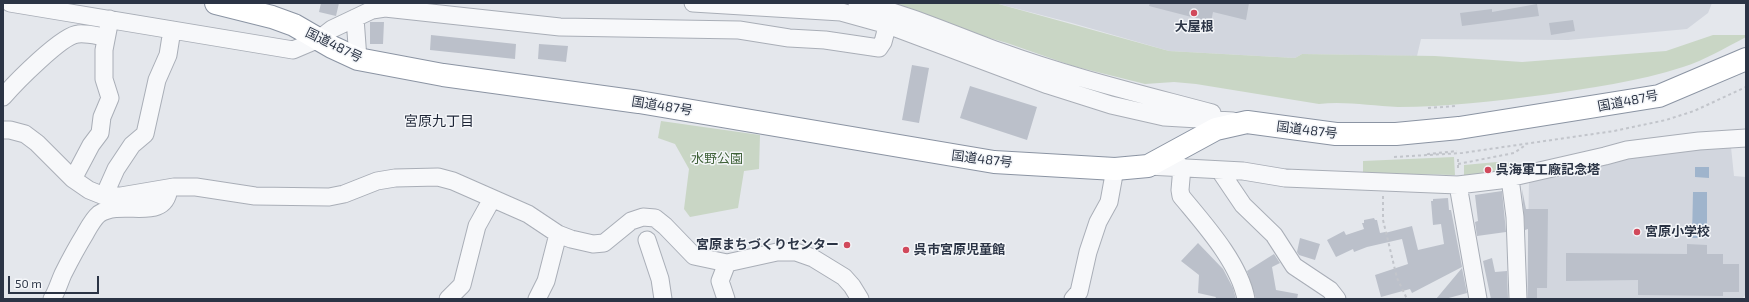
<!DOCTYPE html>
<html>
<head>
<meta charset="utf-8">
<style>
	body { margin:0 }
	#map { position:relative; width:1749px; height:302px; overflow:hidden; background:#e4e7ec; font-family:"Exo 2",sans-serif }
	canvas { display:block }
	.frame { position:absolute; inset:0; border:4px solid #2b3445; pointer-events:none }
	.scale { position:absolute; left:8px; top:276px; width:91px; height:18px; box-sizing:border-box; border:2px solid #2b3445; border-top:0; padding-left:5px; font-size:12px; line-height:14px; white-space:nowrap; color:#2b3445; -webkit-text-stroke:3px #f4f6f9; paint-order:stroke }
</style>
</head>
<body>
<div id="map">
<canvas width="1749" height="302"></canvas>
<div class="frame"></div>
<div class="scale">50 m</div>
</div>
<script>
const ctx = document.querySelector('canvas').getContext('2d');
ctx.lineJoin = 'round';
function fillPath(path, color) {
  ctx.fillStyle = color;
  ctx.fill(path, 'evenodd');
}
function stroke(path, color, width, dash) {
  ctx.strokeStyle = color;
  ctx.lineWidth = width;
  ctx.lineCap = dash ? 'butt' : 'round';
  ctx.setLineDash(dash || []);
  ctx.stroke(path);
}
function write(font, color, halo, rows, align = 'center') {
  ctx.font = font + ' "Exo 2","Noto Sans JP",sans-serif';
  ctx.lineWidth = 3;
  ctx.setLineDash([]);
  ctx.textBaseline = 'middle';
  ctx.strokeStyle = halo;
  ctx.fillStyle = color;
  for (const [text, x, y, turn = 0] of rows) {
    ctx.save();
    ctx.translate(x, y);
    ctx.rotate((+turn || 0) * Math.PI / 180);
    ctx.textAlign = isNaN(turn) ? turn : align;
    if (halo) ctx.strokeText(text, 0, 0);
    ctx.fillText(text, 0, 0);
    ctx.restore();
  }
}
fillPath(new Path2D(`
	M995,3H1712L1708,13L1687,29L1568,40L1421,39L1417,56L1302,54L1295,58L1169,51L1072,23Z
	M1731,147L1734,176L1746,177V294L1742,299H1527L1529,180L1652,150Z`), '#d2d6de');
fillPath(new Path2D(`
	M889,3H995L1169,51L1295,58L1302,54L1435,56L1522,62L1666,51L1713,35H1746V37C1725,48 1705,60 1683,67C1637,82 1590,88 1543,95C1495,101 1446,107 1398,107C1371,106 1345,101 1319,104L1196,84L1174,82L1145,84L1073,66L1007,43L955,28Z
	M661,121L760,135L759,169L744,171L738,208L690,217L684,209L689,169L675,144L658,138Z
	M1454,157L1455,175L1363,173V161Z
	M1497,162L1515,164V167C1498,174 1482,175 1464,175V165Z`), '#c9d6c5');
fillPath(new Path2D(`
	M1695,167H1709V178L1695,177Z
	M1693,192H1707V238H1692Z`), '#9fb4cc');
fillPath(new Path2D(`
	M321,3H339L336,16L319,12Z
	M1150,3H1249L1246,20L1213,12L1211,22L1149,6Z
	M1537,4L1539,16L1462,26L1460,13L1492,9V12Z
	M1573,20L1575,31L1551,35L1549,23Z
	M370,22H384L383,44H370Z
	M431,35L516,44L515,59L430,50Z
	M539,44L568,46L566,62L538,59Z
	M912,65L929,68L919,123L902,120Z
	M970,86L1037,107L1027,140L960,118Z
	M1522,189L1526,209H1548L1547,288H1537V299H1528V229L1525,230Z
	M1502,191L1506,232L1477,236L1475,222L1478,221L1475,195Z
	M1448,198L1449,210H1451L1462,267L1412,293L1410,289L1381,297L1375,275L1408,264L1402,239L1367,247L1354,252L1353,249L1336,257L1327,240L1344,231L1346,235L1364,229L1362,223H1364V220L1374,218L1375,220H1377L1380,233L1385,232V233L1412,226L1418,250L1444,244L1441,224L1433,225L1431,201H1433V199Z
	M1300,238L1320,244L1315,260L1299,255L1297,252Z
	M1198,243L1223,269L1233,288L1236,299H1215L1216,297L1198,293L1199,275L1181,261Z
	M1687,244L1707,245V254H1723V264H1739V292H1723V296L1638,295V280L1566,281V253L1687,254Z
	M1274,254L1280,263L1272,267L1276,290L1298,294L1297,299H1256L1247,271Z
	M1492,258L1495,272L1507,271L1508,299H1491L1483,261Z
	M1462,268L1467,293L1445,299H1436Z`), '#bbc0ca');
const minor = new Path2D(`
	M10,3L293,50L319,39L332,29L372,10L385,8L560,27L739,30L789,38L825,40L879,48L883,42L891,12
	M693,3L841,12L888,25L1048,85L1111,105L1164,117L1233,121
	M857,3C907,13 953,35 1001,52C1070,77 1141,94 1212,113
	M355,18L358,59
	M3,97C15,83 62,35 78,34C87,33 98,36 106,37
	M3,130H10L25,134L37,143L73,179L89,190L104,196H121L174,187H196L255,196L329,197L344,194L377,181L395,178L438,177L453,181L528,214L558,234L571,239L593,244L604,243L631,221L643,217L655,218L665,226L694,256L727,263L777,252H796L813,258L844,277L852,286L860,299
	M1148,166L1243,171L1285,178L1458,185L1500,180L1605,156L1627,150L1699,141L1746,138
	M1182,167L1180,190L1181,196C1204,224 1239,262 1246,299
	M1220,171L1243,205L1274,235L1294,266L1330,290L1337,299
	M1510,178L1515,217L1518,299
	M73,179L91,145L100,133L102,117L110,98L104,79V50L110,19
	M1458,185L1478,299
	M104,196L116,169L132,145L145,134L157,80L168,55L172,30
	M647,240L660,279L663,299
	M52,299C57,291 59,283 63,274C70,260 77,247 85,234C89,227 93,219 99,214C123,198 165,224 169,188
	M448,299L462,285L477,226L492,199
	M537,299L546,281L558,234
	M726,299L720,281L727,263
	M1073,299L1079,292L1088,252L1098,222L1109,202L1115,169`);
const highway = new Path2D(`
	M216,3L272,17L294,25L332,47L358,59L443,75L639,102L994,162L1115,169L1148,166L1216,129L1247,122L1336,134H1396L1459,128L1659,96L1746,59`);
stroke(minor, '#a9aeb7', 19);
stroke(highway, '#8b94a3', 24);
stroke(new Path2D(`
	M1428,108L1456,106
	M1428,155V154L1457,151
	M1394,157L1462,153L1614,131L1666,120L1694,111L1746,87
	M1458,159V170
	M1458,164L1514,153L1527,144
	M1383,196V220L1397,278L1407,299`), '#c2c5cb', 2, [3, 3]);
stroke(minor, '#f7f8fa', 17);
stroke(highway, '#fff', 22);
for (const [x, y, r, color] of [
	[1194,13,4,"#d1495b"],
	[1488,170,4,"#d1495b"],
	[1637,232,4,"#d1495b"],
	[847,245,4,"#d1495b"],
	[906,250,4,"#d1495b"]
]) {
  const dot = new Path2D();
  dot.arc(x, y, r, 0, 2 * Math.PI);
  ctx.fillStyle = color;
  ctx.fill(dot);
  stroke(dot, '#f4f6f9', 1.5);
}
write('bold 13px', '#2b3445', '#f4f6f9', [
	["大屋根",1194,27,"center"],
	["呉海軍工廠記念塔",1496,170],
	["宮原小学校",1645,232],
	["宮原まちづくりセンター",839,245,"right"],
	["呉市宮原児童館",914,250]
], 'left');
write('13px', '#2b3445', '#f4f6f9', [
	["国道487号",334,45,26],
	["国道487号",1628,101,-11],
	["国道487号",662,106,9],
	["国道487号",1307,130,7],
	["国道487号",982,159,7]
]);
write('13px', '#3f6138', '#f4f6f9', [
	["水野公園",717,159]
]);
write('14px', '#1d2536', '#f4f6f9', [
	["宮原九丁目",439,121]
]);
</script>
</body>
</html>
